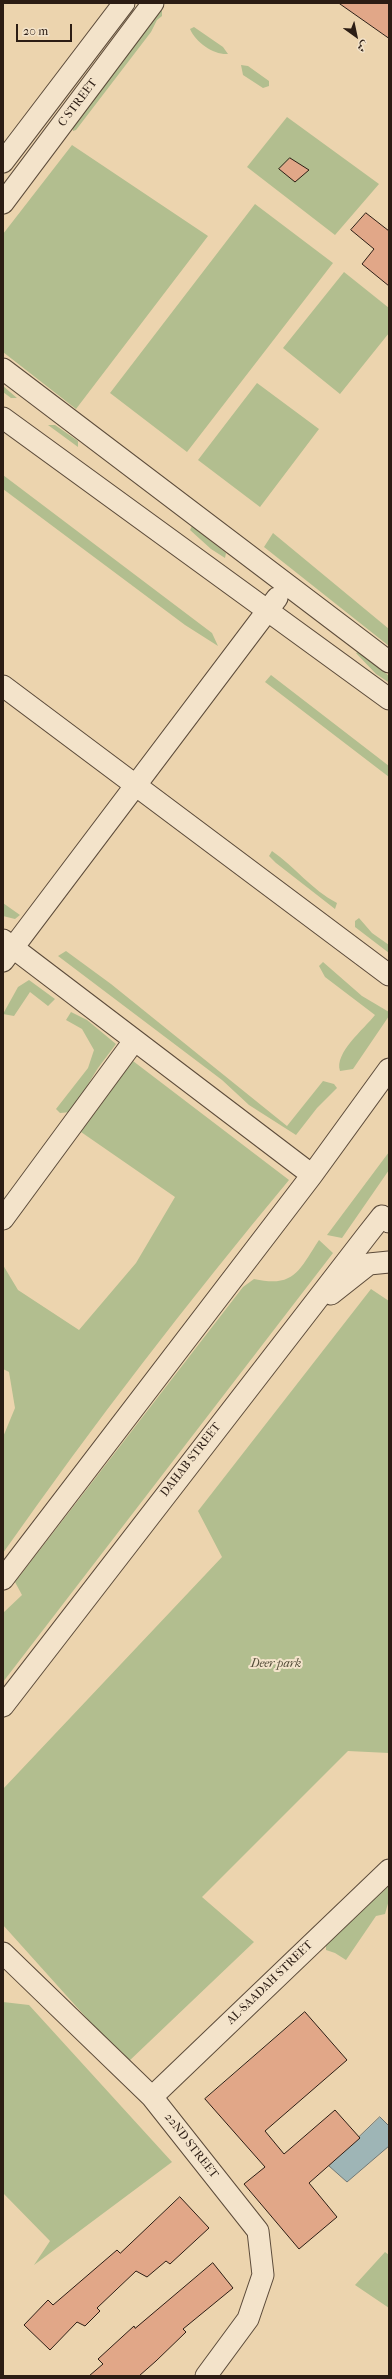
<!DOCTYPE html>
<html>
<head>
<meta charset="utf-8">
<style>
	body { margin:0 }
	#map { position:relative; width:392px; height:2379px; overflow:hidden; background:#ecd4ae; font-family:"IM FELL French Canon",Amiri,serif }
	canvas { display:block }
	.frame { position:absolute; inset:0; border:4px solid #2c1d14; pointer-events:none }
	.north { position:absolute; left:336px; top:16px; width:40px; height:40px; -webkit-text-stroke:3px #f3e3ca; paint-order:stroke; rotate:147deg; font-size:11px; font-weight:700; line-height:16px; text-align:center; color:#2c1d14 }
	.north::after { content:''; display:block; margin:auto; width:14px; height:18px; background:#2c1d14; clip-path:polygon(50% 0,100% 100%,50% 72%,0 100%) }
	.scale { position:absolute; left:16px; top:24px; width:56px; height:18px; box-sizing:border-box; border:2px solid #2c1d14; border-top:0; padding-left:5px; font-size:12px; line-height:14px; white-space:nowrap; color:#2c1d14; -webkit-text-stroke:3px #f3e3ca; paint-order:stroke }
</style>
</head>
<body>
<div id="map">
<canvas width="392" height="2379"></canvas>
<div class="frame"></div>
<div class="north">ش</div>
<div class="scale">20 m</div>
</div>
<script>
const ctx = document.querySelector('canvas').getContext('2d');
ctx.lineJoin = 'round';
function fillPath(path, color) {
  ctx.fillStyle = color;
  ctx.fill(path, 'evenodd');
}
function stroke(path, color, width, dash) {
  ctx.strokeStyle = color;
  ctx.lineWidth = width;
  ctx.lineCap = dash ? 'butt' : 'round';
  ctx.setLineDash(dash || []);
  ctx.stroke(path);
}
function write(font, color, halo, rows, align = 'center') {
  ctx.font = font + ' "IM FELL French Canon",serif';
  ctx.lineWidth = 4;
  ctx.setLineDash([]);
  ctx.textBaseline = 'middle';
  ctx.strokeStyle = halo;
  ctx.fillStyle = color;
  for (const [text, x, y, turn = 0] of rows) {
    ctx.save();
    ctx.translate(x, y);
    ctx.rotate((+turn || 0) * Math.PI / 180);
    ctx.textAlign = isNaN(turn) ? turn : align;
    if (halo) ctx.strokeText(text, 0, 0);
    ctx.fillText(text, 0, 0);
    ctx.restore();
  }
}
fillPath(new Path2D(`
	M162,10V16L157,20L151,32L76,130L73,131L72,125Z
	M194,27L223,47L228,54C214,55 196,43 190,29Z
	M241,65L248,66L269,81V86L263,88L243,75Z
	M287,117L379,184L335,235L247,167Z
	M72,145L208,236L76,409L3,352V234Z
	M255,204L333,263L187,452L110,393Z
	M344,272L389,308V333L340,394L283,348Z
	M257,383L319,429L260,507L198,460Z
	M3,386L17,398H11L3,392Z
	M48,425H55L78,441V447Z
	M3,475L212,633L218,646L185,625L3,489Z
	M192,526L226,553L225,558L211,549L190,530Z
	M273,533L389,629V646L264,547Z
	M360,651L389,676L388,682L376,674L356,653Z
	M271,675L389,766V777L265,682Z
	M272,851C295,867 312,890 337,903L335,909L276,863L269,856Z
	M3,903L20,915L15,919L3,916Z
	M359,918L372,933L389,945V953L355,927V921Z
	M66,951L111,984L287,1126L323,1081L334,1084L337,1088L317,1108L296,1135L249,1105L222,1080L58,956Z
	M323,962L362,996L389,1012V1016L353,1069L340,1071C334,1053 364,1029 375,1015L325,977L319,966Z
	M29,980L55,999L48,1006L30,992L14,1016L3,1014L18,987Z
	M71,1012L87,1020L116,1044L98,1068L71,1112L60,1113L56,1109L88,1068L94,1050L82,1029L66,1020Z
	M133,1061L289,1180C189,1300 93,1425 3,1553V1437L15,1408L9,1372L3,1369V1265L18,1290L79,1330L136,1263L175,1197L81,1132Z
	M389,1152V1170L342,1238L327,1235Z
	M319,1240L333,1253L3,1682V1613L22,1595L15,1582L243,1287L254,1279C295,1288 299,1270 319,1240Z
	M371,1289L389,1301V1753L348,1751L202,1897L254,1942L127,2063L3,1925V1789L222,1557L198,1511Z
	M389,1884V1900L385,1914L376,1916L346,1960L335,1953L326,1950V1942Z
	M3,2002L29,2005L172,2162L34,2265L50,2241L3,2193Z
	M385,2252L389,2255V2308L355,2285Z`), '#b2be8f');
const water = new Path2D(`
	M380,2117L389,2126V2146L347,2182L329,2166Z`);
fillPath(water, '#9eb5b6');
stroke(water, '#707875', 1);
const building = new Path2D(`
	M339,3H389V38Z
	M290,158L309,170L295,182L279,169Z
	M366,213L389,231V286L362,264L374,249L351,230Z
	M305,2012L347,2060L265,2131L284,2154L335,2110L360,2138L309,2183L337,2217L299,2249L244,2184L265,2167L205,2099Z
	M180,2197L209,2228L170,2264L166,2261L147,2277L136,2271L97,2308L100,2311L85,2326L77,2322L50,2350L24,2325L48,2300L53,2305L117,2250L120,2253Z
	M213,2263L233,2288L183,2329L186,2332L156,2361L139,2376H89L103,2364L98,2359L134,2326L135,2328Z`);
fillPath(building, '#e1a788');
stroke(building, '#2c1d14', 1);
const minor = new Path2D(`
	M3,162L124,3
	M3,203L153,3
	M3,369L389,662
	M3,418L389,699
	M3,686L389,975
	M3,940L312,1175
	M3,961L277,598
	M3,1219L134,1041
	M331,1294L369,1264L389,1262
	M3,1579L312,1175L389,1069
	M3,1706L367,1235L382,1216L389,1222
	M3,1953L152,2097L258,2231L263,2275L248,2319L206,2376
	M152,2097L389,1870`);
stroke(minor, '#5c4b3a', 23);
stroke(minor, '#f3e3ca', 21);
write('12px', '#2c1d14', '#f3e3ca', [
	["C STREET",78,103,-53],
	["DAHAB STREET",191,1460,-52],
	["AL-SAADAH STREET",270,1983,-44],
	["22ND STREET",191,2146,52]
]);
write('italic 12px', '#544d39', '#f3e3ca', [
	["Deer park",276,1664]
]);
</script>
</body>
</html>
